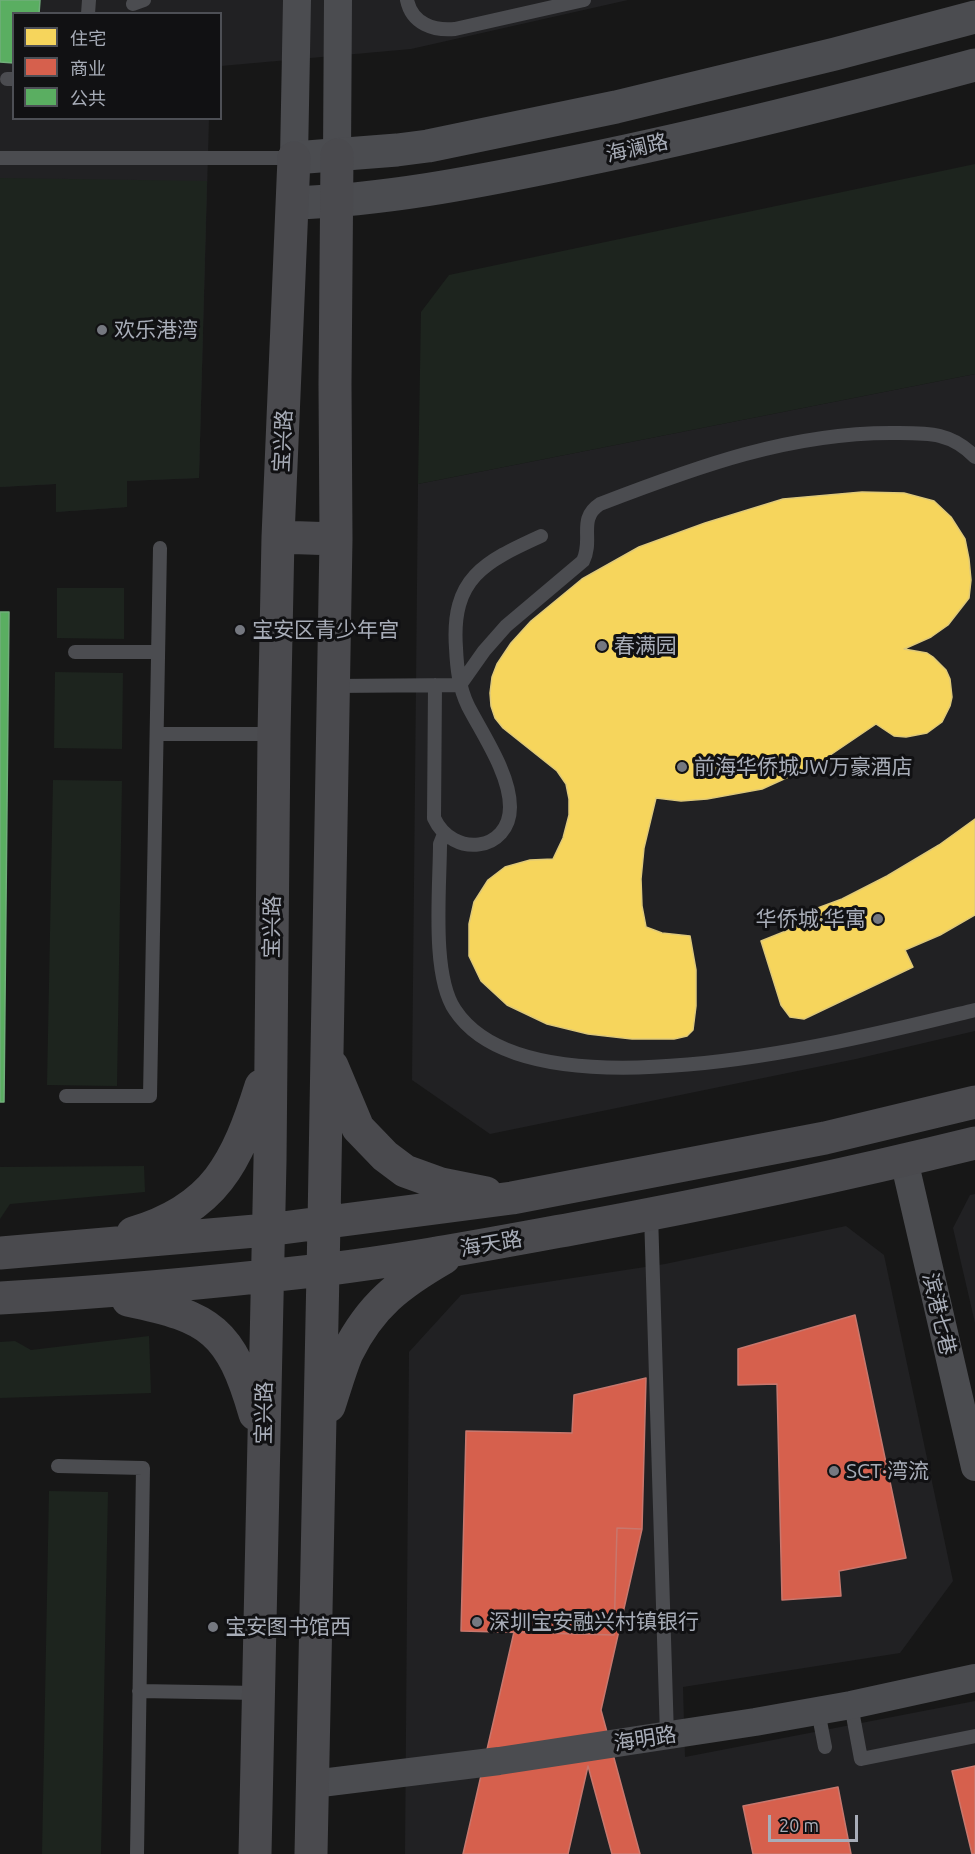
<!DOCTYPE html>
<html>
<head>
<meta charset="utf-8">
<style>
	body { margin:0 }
	#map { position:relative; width:975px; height:1854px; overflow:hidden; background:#171717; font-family:Ubuntu,"Noto Sans SC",sans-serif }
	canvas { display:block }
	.legend { position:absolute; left:12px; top:12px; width:210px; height:108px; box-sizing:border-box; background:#111113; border:2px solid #4d4f55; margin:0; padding:8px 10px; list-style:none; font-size:18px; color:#a8adb8 }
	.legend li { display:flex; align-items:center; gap:12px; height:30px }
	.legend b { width:30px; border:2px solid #4d4f55 }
	.scale { position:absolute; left:768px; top:1815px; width:90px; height:27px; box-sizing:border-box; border:3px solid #a8adb8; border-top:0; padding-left:8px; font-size:18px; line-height:21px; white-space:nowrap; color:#a8adb8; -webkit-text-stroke:4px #111113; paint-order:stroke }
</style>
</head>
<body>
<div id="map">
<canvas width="975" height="1854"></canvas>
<ul class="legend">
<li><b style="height:16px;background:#f6d55c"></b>住宅</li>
<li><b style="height:16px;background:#d6604d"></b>商业</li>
<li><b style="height:16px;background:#5aae61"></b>公共</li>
</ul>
<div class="scale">20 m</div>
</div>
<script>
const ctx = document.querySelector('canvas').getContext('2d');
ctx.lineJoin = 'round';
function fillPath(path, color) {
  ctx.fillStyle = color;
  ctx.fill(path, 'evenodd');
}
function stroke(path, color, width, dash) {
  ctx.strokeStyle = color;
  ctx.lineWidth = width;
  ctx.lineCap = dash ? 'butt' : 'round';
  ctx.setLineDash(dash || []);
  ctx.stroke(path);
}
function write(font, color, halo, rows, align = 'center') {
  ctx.font = font + ' Ubuntu,"Noto Sans SC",sans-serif';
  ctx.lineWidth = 6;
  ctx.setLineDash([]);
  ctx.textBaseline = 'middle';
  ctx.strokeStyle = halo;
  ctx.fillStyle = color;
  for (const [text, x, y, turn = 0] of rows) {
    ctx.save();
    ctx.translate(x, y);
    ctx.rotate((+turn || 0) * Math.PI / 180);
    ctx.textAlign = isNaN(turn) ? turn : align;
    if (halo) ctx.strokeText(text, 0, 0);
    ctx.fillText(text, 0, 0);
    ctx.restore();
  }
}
fillPath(new Path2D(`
	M0,0H628L411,49L221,66L220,14H14V118L209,119L199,478L127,481V507L56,512V484L0,487Z
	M975,374V1031L856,1059L490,1134L412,1080L418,484Z
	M975,1194V1323L953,1228L970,1195Z
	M846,1226L884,1255L953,1581L900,1653L683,1687L685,1757L975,1701V1854H405L409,1352L461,1295L665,1264Z`), '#212123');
fillPath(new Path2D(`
	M975,164V374L418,484L421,312L449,275Z
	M0,178L207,181L199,478L127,481V507L56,512V484L0,487Z
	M57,588H124V639L57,638Z
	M55,672L123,673L122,749L54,748Z
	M53,780L122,781L117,1086L47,1085Z
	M144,1166L145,1192L10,1204L0,1219V1167Z
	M149,1336L151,1393L0,1398V1342L15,1341L31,1350Z
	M49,1491L108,1492L101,1854H42Z`), '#1d241e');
const homes = new Path2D(`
	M862,492L904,493L934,501L951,517L965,539L969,559L971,580L969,598L948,625L931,637L904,649L927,653L933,657L946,670L950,679L952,697L950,706L942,722L927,733L906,737L894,736L876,724L817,764L762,789L707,799L681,801L656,798L644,848L641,879L642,906L646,927L662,933L690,936L696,970V1006L693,1030L687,1036L674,1039H632L588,1034L547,1024L507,1005L481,981L469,956V924L474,902L488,880L505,867L530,860L553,859L563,838L569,815V799L566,784L557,771L503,728L495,718L491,706L490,693L492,677L497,664L511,643L531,621L582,579L639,547L705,523L783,499Z
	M975,819V915L940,935L905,950L913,967L804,1019L790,1017L781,1005L761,941L791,929L788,919L842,899L887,876L939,845Z`);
fillPath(homes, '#f6d55c');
stroke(homes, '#dfc978', 1.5);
const shops = new Path2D(`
	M855,1315L906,1558L839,1571L841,1596L782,1600L777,1384L738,1385V1349Z
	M646,1378L642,1529L617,1528L614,1635L461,1631L466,1431L572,1433L574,1395Z
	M617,1528L642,1529L601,1710L640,1854H612L588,1766L568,1854H463L514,1632L614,1635Z
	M975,1766V1854H972L952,1771Z
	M838,1787L851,1854H753L743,1806Z`);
fillPath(shops, '#d6604d');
stroke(shops, '#c8776d', 1.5);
const public = new Path2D(`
	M0,0H40L39,14H14V63L0,62Z
	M0,612H9L4,1102H0Z`);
fillPath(public, '#5aae61');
stroke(public, '#71ae7b', 1.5);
stroke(new Path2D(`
	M407,0C412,24 434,31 455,29L584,0
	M133,4L144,0
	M88,14L89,0
	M7,79H14
	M0,158H294
	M75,652H158
	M435,685L434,818C453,859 510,851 510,807C510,774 483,735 468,706C459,687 457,669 456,648C451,578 484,562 541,536
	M333,686L460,685L484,651L506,626L583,561C594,539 577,519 600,504C696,467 791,432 895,433C928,433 951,432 975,457
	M157,734H274
	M444,834L440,844C440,887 431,975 455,1010C531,1125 864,1037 975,1010
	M66,1096H150L160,548
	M651,1214L667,1736
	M58,1466L143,1468L137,1854
	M139,1691L258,1693
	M851,1705L861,1759L975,1736
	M818,1711L825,1747`), '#4b4c50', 14);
stroke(new Path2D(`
	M337,155L338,0
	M294,158L297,0
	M904,1160L975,1467
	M313,1784L499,1761L755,1722L851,1705L975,1678`), '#4b4c50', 28);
stroke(new Path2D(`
	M294,158L397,150L428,146L616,107L835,54L975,17
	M293,203C384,200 471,183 559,165C699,137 838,102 975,65`), '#4b4c50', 33);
stroke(new Path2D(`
	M278,537L336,539
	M332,1066L358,1128L385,1156L405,1171L441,1184L486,1193
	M133,1233C215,1209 237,1162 261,1086
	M0,1253L267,1230L512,1198L825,1138L975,1102
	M0,1298C108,1292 215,1282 322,1270C406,1260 489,1244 572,1229C707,1204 841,1176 975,1143
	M128,1300C211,1317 231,1331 255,1414
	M329,1406C335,1388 340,1370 347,1353C371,1305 399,1284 444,1258
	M255,1854L270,1161L274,734L278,537L294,158
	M311,1854L324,1223L336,539L335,384L337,155`), '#4a4a4e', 33);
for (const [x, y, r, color] of [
	[102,330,6,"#757880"],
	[240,630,6,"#757880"],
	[602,646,6,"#757880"],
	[682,767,6,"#757880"],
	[878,919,6,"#757880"],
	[834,1471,6,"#757880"],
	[477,1622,6,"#757880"],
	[213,1627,6,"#757880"]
]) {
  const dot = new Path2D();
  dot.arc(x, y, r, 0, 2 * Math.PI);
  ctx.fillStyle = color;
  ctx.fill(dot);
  stroke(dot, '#111113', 2);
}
write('21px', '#a8adb8', '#111113', [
	["海澜路",637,148,-13],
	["宝兴路",283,441,-87],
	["宝兴路",272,927,-89],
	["海天路",491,1244,-10],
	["滨港七巷",939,1314,77],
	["宝兴路",264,1413,-89],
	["海明路",645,1739,-9]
]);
write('21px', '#a8adb8', '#111113', [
	["欢乐港湾",114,330],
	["宝安区青少年宫",252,630],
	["春满园",614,646],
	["前海华侨城JW万豪酒店",694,767],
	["华侨城·华寓",866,919,"right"],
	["SCT·湾流",846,1471],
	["深圳宝安融兴村镇银行",489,1622],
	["宝安图书馆西",225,1627]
], 'left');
</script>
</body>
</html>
